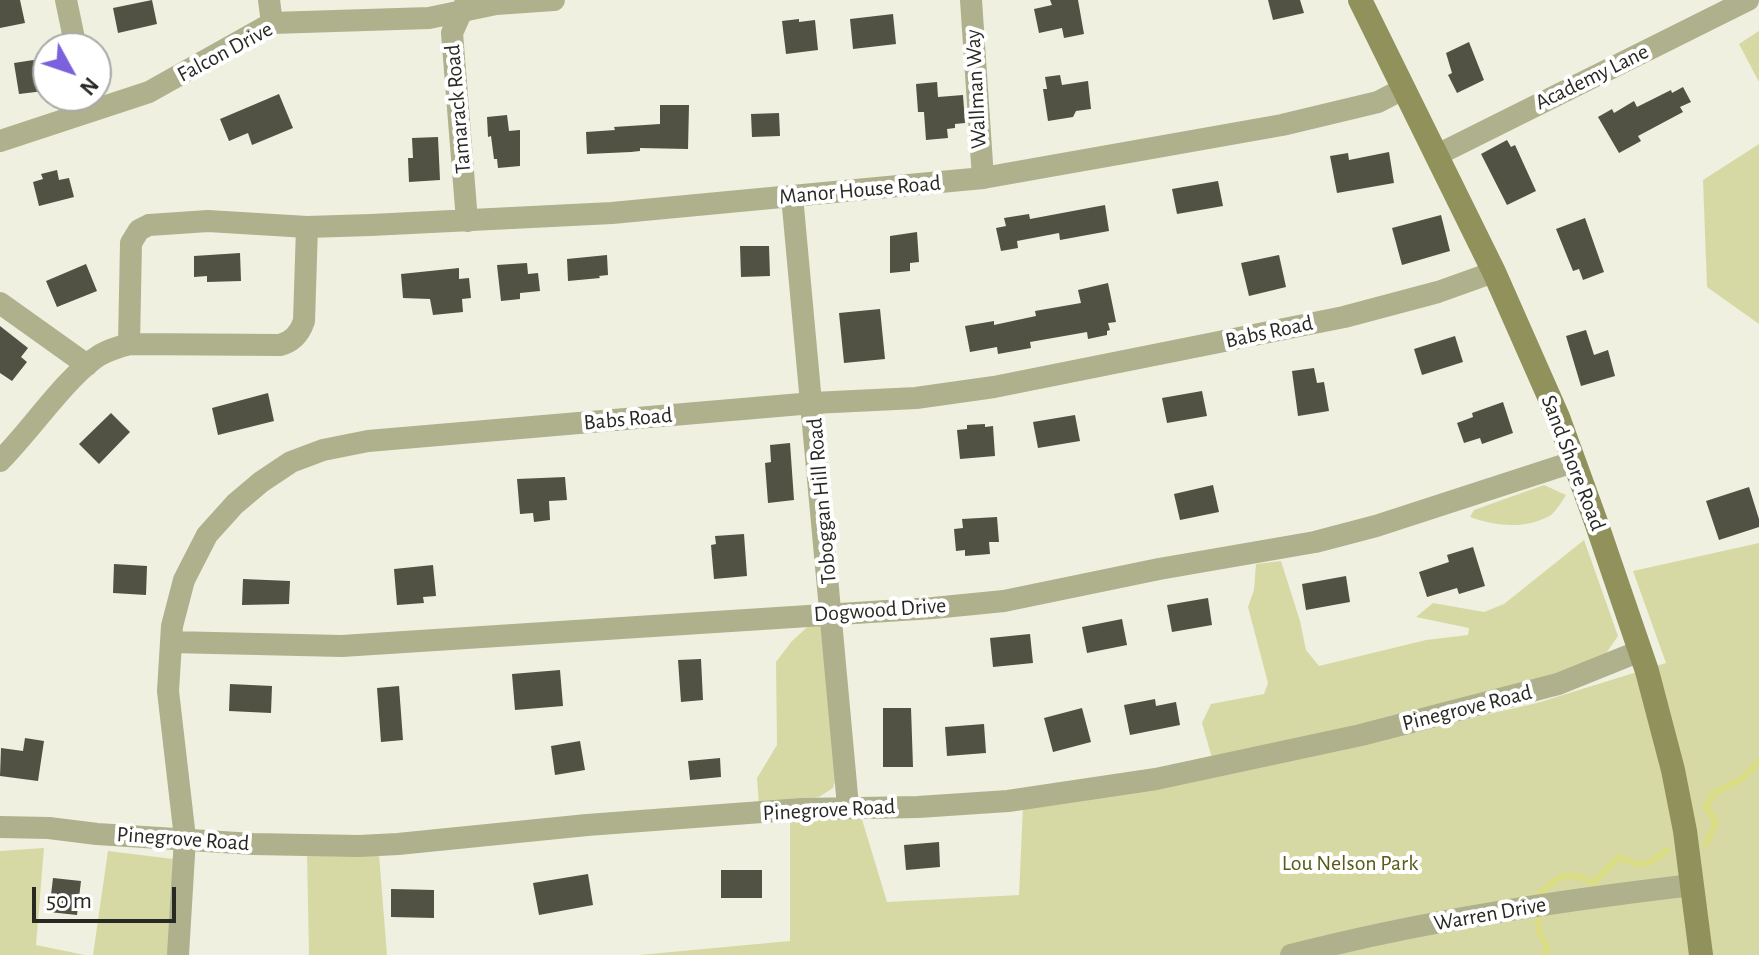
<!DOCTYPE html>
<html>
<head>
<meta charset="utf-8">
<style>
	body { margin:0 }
	#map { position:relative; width:1759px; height:955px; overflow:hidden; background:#eff0e0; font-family:"Alegreya Sans",sans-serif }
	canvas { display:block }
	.north { position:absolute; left:32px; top:32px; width:80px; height:80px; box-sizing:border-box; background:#fff; border:2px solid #a9a9a7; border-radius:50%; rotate:130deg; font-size:22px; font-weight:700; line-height:32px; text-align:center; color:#292923 }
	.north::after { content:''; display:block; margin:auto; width:28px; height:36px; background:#7b61db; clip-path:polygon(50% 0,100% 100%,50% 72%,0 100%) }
	.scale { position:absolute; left:32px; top:887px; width:144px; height:36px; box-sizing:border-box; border:4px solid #292923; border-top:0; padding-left:10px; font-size:24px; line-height:28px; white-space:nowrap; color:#292923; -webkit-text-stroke:6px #fff; paint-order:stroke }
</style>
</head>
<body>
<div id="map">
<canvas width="1759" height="955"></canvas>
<div class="north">N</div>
<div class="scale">50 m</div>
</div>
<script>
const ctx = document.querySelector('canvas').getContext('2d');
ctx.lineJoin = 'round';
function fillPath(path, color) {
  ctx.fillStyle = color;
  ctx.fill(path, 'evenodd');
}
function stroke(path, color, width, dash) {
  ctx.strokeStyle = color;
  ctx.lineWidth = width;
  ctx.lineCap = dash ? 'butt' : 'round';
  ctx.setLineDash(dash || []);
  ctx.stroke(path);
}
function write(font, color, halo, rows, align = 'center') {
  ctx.font = font + ' "Alegreya Sans",sans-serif';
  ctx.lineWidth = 8;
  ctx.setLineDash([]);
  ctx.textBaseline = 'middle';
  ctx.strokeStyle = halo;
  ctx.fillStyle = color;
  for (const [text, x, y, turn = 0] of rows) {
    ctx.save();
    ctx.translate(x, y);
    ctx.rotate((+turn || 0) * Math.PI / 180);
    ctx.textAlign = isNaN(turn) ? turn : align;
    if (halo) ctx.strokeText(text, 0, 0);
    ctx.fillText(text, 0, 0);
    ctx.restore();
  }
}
fillPath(new Path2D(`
	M1759,31V82L1739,44Z
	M1759,144V324L1707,287L1703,180Z
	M1544,485L1566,495C1562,501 1557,510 1551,515C1526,530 1495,526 1470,517L1474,510Z
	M1584,540L1618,636L1605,655L1591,665L1423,712L1212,758L1202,723L1211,704L1264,694L1268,683L1248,607L1254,590L1256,564L1281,561L1300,621L1306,650L1319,666L1426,640L1468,635L1469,628L1416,617L1433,603L1484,612L1504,604Z
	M1759,543V955H639L790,941V821L861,816L887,902L1019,895L1023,807L1205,779L1537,703L1666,663L1633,571Z
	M814,621L820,622L837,775L833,788L819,797L759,805L757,778L777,745L776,662L792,641Z
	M44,848L36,945L85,955H0V851Z
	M108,851L173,859L169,955H93Z
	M307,853L379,854L387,955H309Z`), '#d7d9a4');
stroke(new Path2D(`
	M1706,844L1716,822L1706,807L1713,794L1743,778L1759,761
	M1540,894C1558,875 1569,869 1593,883L1618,858C1626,859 1630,862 1637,864C1649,866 1658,857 1667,850
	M1539,919L1538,930L1547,946L1545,955`), '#dbdd85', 6);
fillPath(new Path2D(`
	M0,0H20L25,23L0,28Z
	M152,0L157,24L118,33L113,8Z
	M1050,0H1078L1084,34L1064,38L1062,28L1039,33L1034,9L1052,5Z
	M1268,0H1300L1304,13L1273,20Z
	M893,14L896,44L853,49L850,19Z
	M799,19V22L815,20L818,50L786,54L782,21Z
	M1469,42L1484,80L1457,93L1448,75L1452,73L1446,53Z
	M40,59L44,91L19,94L14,63Z
	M1060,75L1062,85L1088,81L1091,109L1076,111L1073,117L1048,121L1043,89H1047L1045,77Z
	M937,82L938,97L963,95L965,123L955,124V128L947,129L948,138L926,140L924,112H918L916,84Z
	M1683,87L1691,102L1680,107L1683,112L1638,136L1641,141L1619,153L1598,117L1612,109L1614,113L1634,101L1637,107L1671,90L1672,93Z
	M279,94L293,128L252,145L248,133L229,141L220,119Z
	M660,105H689L688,149L640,148V151L631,152L587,154L586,132L615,130L614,127L660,124Z
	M779,113L780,136L752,137L751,114Z
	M507,115L509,131L520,130V166L498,168L497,159H494L491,136L488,137L487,117Z
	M438,137L440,180L409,182L408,158H413L412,138Z
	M1507,140L1511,147L1515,145L1536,191L1507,205L1481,154Z
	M1389,152L1394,183L1337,193L1330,156L1348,153L1349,160Z
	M57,170L59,180L69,178L74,197L39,206L33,182L43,179L41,174Z
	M1218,181L1223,206L1177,214L1172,189Z
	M1105,205L1109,231L1060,240L1059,233L1017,241L1018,248L1001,251L996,228L1006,226L1004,218L1029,214L1030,219Z
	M1441,215L1450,251L1402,265L1392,228Z
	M1585,218L1604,272L1583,280L1579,269L1573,271L1556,229Z
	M917,232L919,262L910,263V271L890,273V236Z
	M740,246H769L770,276L741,277Z
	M240,253L241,281L207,282V276L194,277V256Z
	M607,255L608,275L599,276L600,278L568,281L567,259Z
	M1279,255L1286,287L1249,296L1241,263Z
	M527,263L528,274L538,273L540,291L520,293V299L501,301L497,265Z
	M86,264L97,291L57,307L46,281Z
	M459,268V279L469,278L471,298L462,299L463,312L433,315L430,299L403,298L401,274Z
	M1108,283L1116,322L1108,323L1110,330L1107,331V335L1088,339L1087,332L1030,342L1031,348L998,354L997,347L970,352L965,326L994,321V325L1036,316L1035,311L1081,303L1078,290Z
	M880,309L885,359L844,363L839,313Z
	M0,326L28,348L21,357L27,362L12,381L0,373Z
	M1586,330L1594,355L1608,350L1615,376L1581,386L1566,336Z
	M1455,336L1463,362L1422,375L1414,349Z
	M1314,368L1317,383L1324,382L1329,411L1298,416L1292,371Z
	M1202,391L1207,416L1167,423L1162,398Z
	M268,393L274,421L218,435L212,408Z
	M1503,402L1513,433L1482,444L1480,438L1464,443L1457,423L1473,417L1472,413Z
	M111,413L130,432L99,464L79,444Z
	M1075,415L1080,441L1038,448L1033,422Z
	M985,424V427L993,426L995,456L960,459L957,430L967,429V425Z
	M790,443L794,500L768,503L765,463L771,462L770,445Z
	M565,477L567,500L549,501L550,520L534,522L533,513L520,514L517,479Z
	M1213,485L1219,512L1180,520L1174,494Z
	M1749,487L1759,519V527L1719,540L1706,501Z
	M997,517L999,542H989L990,554L965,556V550L956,551L954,529L963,528L962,519Z
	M744,534L747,576L714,579L711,545L716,544L715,536Z
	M1473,547L1485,586L1459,594L1457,588L1427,597L1419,572L1449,562L1447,555Z
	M114,564L147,566L146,595L113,593Z
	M433,565L436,596L423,597L424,603L397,605L394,569Z
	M1346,576L1350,602L1306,610L1302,584Z
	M243,579L290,581L289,604L242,605Z
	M1208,598L1212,625L1172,632L1167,605Z
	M1122,619L1127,645L1087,653L1082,627Z
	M1030,634L1033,663L993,667L990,638Z
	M701,659L703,700L681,702L678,660Z
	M560,670L563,706L515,710L512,674Z
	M230,684L272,686L271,713L229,711Z
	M399,686L403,740L381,742L377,688Z
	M1155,699L1156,706L1176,702L1180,725L1130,735L1124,705Z
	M883,708H911L913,767H883Z
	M1082,708L1091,742L1053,752L1044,718Z
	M984,724L986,753L947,756L945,727Z
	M25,738L44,741L38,781L0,776L1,748L23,751Z
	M580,741L585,770L555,775L551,746Z
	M720,758L721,777L690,780L688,761Z
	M939,842L940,867L906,870L904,845Z
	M721,870H762V898H721Z
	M588,874L593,905L539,915L533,883Z
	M53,878L81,881L77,915L49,912Z
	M391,889L434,890V918L391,917Z`), '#515144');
stroke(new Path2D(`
	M66,0L76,48
	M269,0L272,23
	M971,0L983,178
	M465,4L452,33L467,221
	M0,141L149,92L272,23L429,18L496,4L554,0
	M1437,155L1748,0
	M792,196L848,806
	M0,303L87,365
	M129,344L131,243L139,230L149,225L208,221L307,227L371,225L612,213L983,178L1282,125L1378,102L1403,89
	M0,461C30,431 62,383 94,359C104,351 117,348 129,344L280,345C292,342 300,333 304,321L307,227
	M171,642L342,646L933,608L1004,601L1159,569L1315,542L1376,526L1573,462
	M0,827L49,828L97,834L253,844L359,846L398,844L587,825L802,809L918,807L1008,801L1156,779L1361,735L1558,684L1640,651
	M178,955L185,838L168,691L172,626L184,580L207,535L235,504L261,482L291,462L323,450L368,441L813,403L916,398L994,387L1344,317L1438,292L1494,272
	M1291,955C1422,921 1557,901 1692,885`), '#afb08c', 22);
stroke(new Path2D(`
	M1360,0L1494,272L1558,417L1596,522L1647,671L1673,770L1685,831L1701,955`), '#90915b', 24);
write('22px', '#292923', '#fff', [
	["Falcon Drive",225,52,-28],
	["Academy Lane",1592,77,-26],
	["Wallman Way",976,89,-93],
	["Tamarack Road",458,109,-95],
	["Manor House Road",860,190,-5],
	["Babs Road",1269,332,-12],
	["Babs Road",628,419,-5],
	["Sand Shore Road",1573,463,69],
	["Toboggan Hill Road",822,501,-95],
	["Dogwood Drive",880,610,-4],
	["Pinegrove Road",1467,708,-14],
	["Pinegrove Road",829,810,-3],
	["Pinegrove Road",183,839,4],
	["Warren Drive",1490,914,-10]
]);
write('22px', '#5a5a1a', '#fff', [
	["Lou Nelson Park",1350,863]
]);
</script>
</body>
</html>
